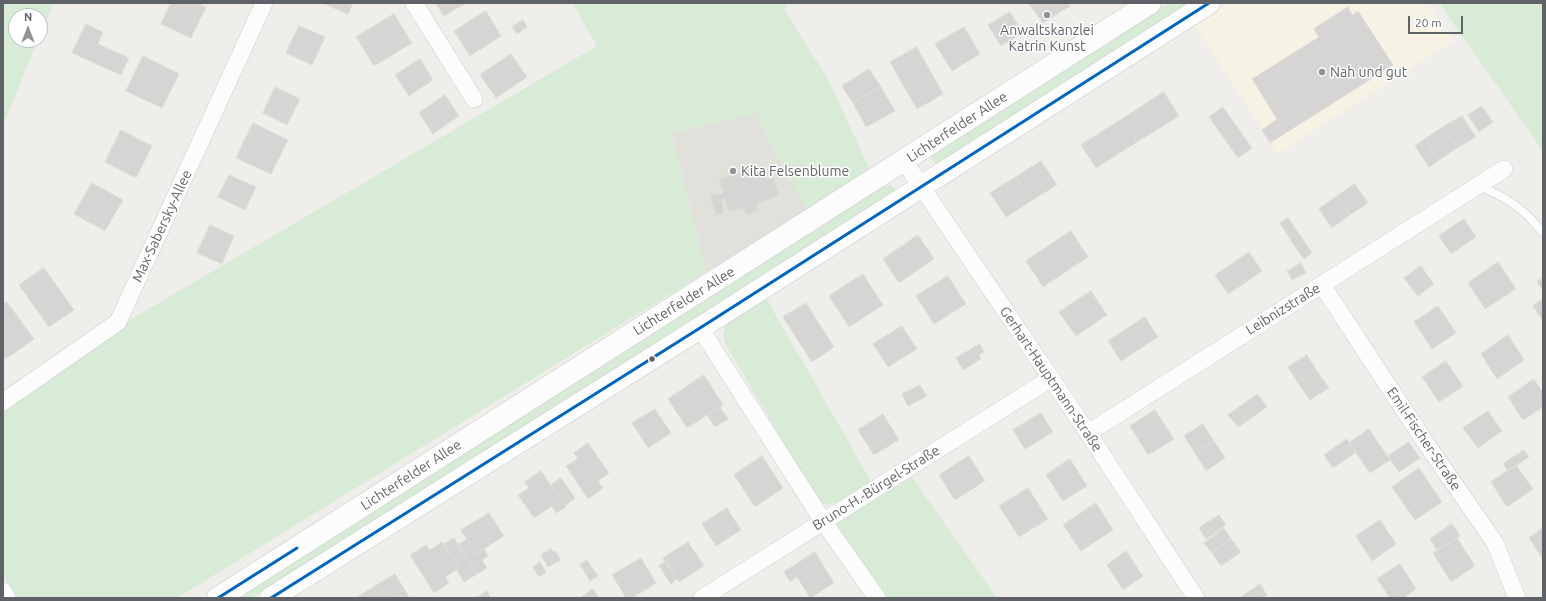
<!DOCTYPE html>
<html>
<head>
<meta charset="utf-8">
<style>
	body { margin:0 }
	#map { position:relative; width:1546px; height:601px; overflow:hidden; background:#efeeea; font-family:Ubuntu,sans-serif }
	canvas { display:block }
	.frame { position:absolute; inset:0; border:4px solid #5f6368; pointer-events:none }
	.north { position:absolute; left:8px; top:8px; width:40px; height:40px; box-sizing:border-box; background:#fff; border:1px solid #bfc1c3; border-radius:50%; rotate:0deg; font-size:11px; font-weight:700; line-height:16px; text-align:center; color:#5f6368 }
	.north::after { content:''; display:block; margin:auto; width:14px; height:18px; background:#919496; clip-path:polygon(50% 0,100% 100%,50% 72%,0 100%) }
	.scale { position:absolute; left:1408px; top:16px; width:55px; height:18px; box-sizing:border-box; border:2px solid #5f6368; border-top:0; padding-left:5px; font-size:12px; line-height:14px; white-space:nowrap; color:#5f6368; -webkit-text-stroke:3px #fff; paint-order:stroke }
</style>
</head>
<body>
<div id="map">
<canvas width="1546" height="601"></canvas>
<div class="frame"></div>
<div class="north">N</div>
<div class="scale">20 m</div>
</div>
<script>
const ctx = document.querySelector('canvas').getContext('2d');
ctx.lineJoin = 'round';
function fillPath(path, color) {
  ctx.fillStyle = color;
  ctx.fill(path, 'evenodd');
}
function stroke(path, color, width, dash) {
  ctx.strokeStyle = color;
  ctx.lineWidth = width;
  ctx.lineCap = dash ? 'butt' : 'round';
  ctx.setLineDash(dash || []);
  ctx.stroke(path);
}
function write(font, color, halo, rows, align = 'center') {
  ctx.font = font + ' Ubuntu,sans-serif';
  ctx.lineWidth = 3;
  ctx.setLineDash([]);
  ctx.textBaseline = 'middle';
  ctx.strokeStyle = halo;
  ctx.fillStyle = color;
  for (const [text, x, y, turn = 0] of rows) {
    ctx.save();
    ctx.translate(x, y);
    ctx.rotate((+turn || 0) * Math.PI / 180);
    ctx.textAlign = isNaN(turn) ? turn : align;
    if (halo) ctx.strokeText(text, 0, 0);
    ctx.fillText(text, 0, 0);
    ctx.restore();
  }
}
fillPath(new Path2D(`
	M1228,3H1427L1453,41L1278,153L1194,24Z`), '#f7f3e4');
fillPath(new Path2D(`
	M755,114L807,210L706,272L671,132Z`), '#e2e0da');
fillPath(new Path2D(`
	M3,3H54L40,36V16H16V40H38L3,126Z
	M573,3H788L785,10L829,81L870,170L807,210L755,114L671,132L706,272L177,598H16L3,575V410L133,318L597,46Z
	M1169,3H1191L937,167L930,157Z
	M1439,3H1543V152L1540,147Z
	M891,185L895,189L893,193L251,598H231L877,187Z
	M766,298L871,481C857,490 835,511 819,502L726,345L723,335L726,324Z
	M910,474L997,598H884L837,531V521Z`), '#d8ebd6');
const building = new Path2D(`
	M171,3H197L206,7L191,38L161,24Z
	M323,3H353L348,14Z
	M436,3H466L444,16Z
	M1029,3H1069L1070,6L1043,23Z
	M1348,7L1352,15L1358,11L1393,65L1270,143L1262,130L1277,119L1252,79L1319,37L1314,29Z
	M486,11L501,36L470,56L454,31Z
	M1010,12L1023,33L1001,46L988,25Z
	M394,14L412,43L374,66L356,37Z
	M523,20L527,27L517,34L512,27Z
	M86,24L103,32L98,44L129,58L121,75L72,53Z
	M299,26L325,37L312,65L286,53Z
	M964,27L980,54L952,71L935,44Z
	M917,47L943,94L917,109L890,62Z
	M511,54L527,77L496,98L480,75Z
	M143,56L179,74L162,108L126,91Z
	M420,59L433,80L409,96L395,75Z
	M869,69L881,87L853,103L842,86Z
	M275,87L300,99L287,125L263,113Z
	M881,87L895,111L866,127L853,103Z
	M1164,92L1179,116L1137,142L1122,119Z
	M445,95L459,116L433,134L419,113Z
	M1482,106L1493,122L1479,132L1468,115Z
	M1223,107L1252,148L1238,158L1209,117Z
	M1462,116L1476,137L1457,148L1443,127Z
	M1122,119L1137,142L1096,168L1081,145Z
	M253,123L288,140L271,174L236,158Z
	M1443,127L1457,148L1438,161L1425,139Z
	M121,130L152,146L136,178L105,162Z
	M1425,139L1438,161L1429,167L1415,146Z
	M1041,161L1057,185L1031,201L1016,177Z
	M763,166L767,180L774,178L779,195L757,204L759,211L746,215L744,208L728,211L725,199H722L724,213L716,215L710,195L723,193L719,179Z
	M229,175L256,187L245,210L218,197Z
	M1016,177L1031,201L1006,217L990,193Z
	M92,183L123,200L105,231L74,214Z
	M1355,184L1368,203L1350,215L1337,196Z
	M1337,196L1350,215L1332,228L1319,209Z
	M1288,218L1304,241L1295,247L1280,223Z
	M1464,219L1476,237L1451,254L1439,236Z
	M210,225L234,236L222,264L197,253Z
	M1071,231L1088,257L1043,287L1026,261Z
	M918,235L934,259L899,283L883,259Z
	M1304,241L1312,253L1304,259L1295,247Z
	M1249,252L1262,271L1245,283L1232,264Z
	M1498,262L1516,289L1485,309L1468,283Z
	M1301,263L1306,273L1292,280L1287,271Z
	M1232,264L1245,283L1228,294L1215,275Z
	M1421,266L1434,284L1418,296L1404,278Z
	M44,268L74,310L49,327L19,285Z
	M863,274L883,305L849,327L829,296Z
	M948,276L966,304L934,324L916,296Z
	M1543,278V290L1537,282Z
	M1091,291L1107,315L1076,336L1059,312Z
	M1543,299V321L1533,306Z
	M7,302L34,339L6,359L3,355V305Z
	M806,303L834,347L812,362L783,317Z
	M1438,306L1456,333L1432,349L1414,322Z
	M1145,317L1158,337L1141,348L1128,328Z
	M902,326L917,349L888,367L873,344Z
	M1128,328L1141,348L1121,361L1108,341Z
	M1508,335L1524,360L1497,379L1481,354Z
	M980,344L984,352L979,355L981,359L963,370L956,358Z
	M1307,355L1317,371L1298,383L1288,367Z
	M1446,361L1463,386L1439,402L1422,377Z
	M1317,371L1329,388L1310,400L1298,383Z
	M704,375L723,405L687,428L668,399Z
	M1534,379L1543,393V407L1523,420L1508,397Z
	M920,385L927,396L908,406L902,394Z
	M1258,394L1267,407L1247,421L1238,408Z
	M720,407L728,419L715,427L707,415Z
	M1238,408L1247,421L1238,427L1228,415Z
	M655,409L671,433L648,448L632,423Z
	M1155,410L1174,439L1148,455L1130,426Z
	M1488,411L1502,431L1478,448L1463,428Z
	M1041,413L1053,432L1025,449L1013,430Z
	M883,414L899,440L874,455L858,430Z
	M1203,424L1214,441L1195,453L1184,436Z
	M1369,429L1390,460L1370,473L1349,443Z
	M1347,439L1356,452L1333,468L1324,455Z
	M1214,441L1225,458L1206,471L1195,453Z
	M1409,442L1420,458L1399,472L1388,456Z
	M588,443L609,473L598,481L603,488L588,499L566,466L578,459L574,453Z
	M1524,450L1529,457L1508,471L1503,464Z
	M762,456L783,488L755,507L734,475Z
	M969,456L985,481L955,500L939,475Z
	M1070,459L1087,486L1063,501L1046,475Z
	M1516,465L1533,489L1507,507L1491,482Z
	M1419,468L1442,502L1415,520L1392,487Z
	M541,471L566,507L556,513L552,506L534,518L518,495L529,488L525,482Z
	M561,478L575,498L565,506L551,485Z
	M1028,488L1048,519L1019,537L999,506Z
	M1096,503L1113,530L1081,551L1063,525Z
	M727,508L741,530L716,546L702,524Z
	M489,513L504,536L476,554L461,530Z
	M1219,515L1226,525L1206,539L1199,528Z
	M1380,520L1396,544L1372,561L1356,536Z
	M1452,524L1460,536L1437,550L1430,539Z
	M1224,528L1231,539L1212,553L1204,543Z
	M1543,528V559L1529,538Z
	M454,538L477,574L464,582L456,569L459,568L444,544Z
	M1457,538L1475,566L1451,582L1433,553Z
	M467,539L476,554L484,549L488,556L482,560L487,568L477,574L458,545Z
	M1231,539L1241,552L1221,566L1212,553Z
	M442,542L459,568L445,577L449,583L434,593L410,555L426,545L430,550Z
	M688,542L704,566L679,582L663,558Z
	M551,549L552,552L555,551L561,560L548,567L541,555Z
	M1126,551L1143,576L1123,590L1107,565Z
	M815,552L834,583L810,598L797,577L790,582L784,572Z
	M641,558L656,583L632,598H626L612,575Z
	M587,560L598,576L590,581L580,565Z
	M666,561L677,579L671,584L659,566Z
	M540,562L546,572L539,577L533,567Z
	M1400,564L1416,589L1403,598H1390L1377,579Z
	M395,574L409,597L361,598L359,596Z
	M1260,584L1267,595L1263,598H1240Z
	M593,589L599,598H580Z
	M487,591L491,598H477Z`);
fillPath(building, '#d6d5d3');
stroke(building, '#deddd9', 1);
const service = new Path2D(`
	M1478,186C1506,196 1525,210 1543,233`);
const minor = new Path2D(`
	M414,3L474,99
	M904,161L1088,433L1196,598
	M1322,285L1425,442L1495,543L1517,598
	M700,328L823,521L877,598
	M3,402L118,322L264,3
	M1088,433L1504,169
	M3,591L7,598
	M702,598L1050,379`);
const secondary = new Path2D(`
	M218,598L1150,3
	M271,598L700,328L1209,3`);
stroke(service, '#cbcccc', 9);
stroke(minor, '#cbcccc', 18);
stroke(secondary, '#cacacb', 23);
stroke(service, '#fdfcfc', 8);
stroke(minor, '#fdfcfc', 17);
stroke(secondary, '#fdfcfc', 22);
stroke(new Path2D(`
	M218,598L297,548
	M271,598L700,328L1209,3`), '#0065bd', 3);
for (const [x, y, r, color] of [
	[1047,15,4,"#919496"],
	[1322,72,4,"#919496"],
	[733,171,4,"#919496"],
	[652,359,3.5,"#5f6368"]
]) {
  const dot = new Path2D();
  dot.arc(x, y, r, 0, 2 * Math.PI);
  ctx.fillStyle = color;
  ctx.fill(dot);
  stroke(dot, '#fff', 1.5);
}
write('14px', '#5f6368', '#fff', [
	["Anwaltskanzlei",1047,30,"center"],
	["Katrin Kunst",1047,46,"center"],
	["Nah und gut",1330,72],
	["Kita Felsenblume",741,171]
], 'left');
write('14px', '#5f6368', '#fff', [
	["Lichterfelder Allee",957,127,-33],
	["Max-Sabersky-Allee",162,226,-65],
	["Lichterfelder Allee",684,301,-32],
	["Leibnizstraße",1283,309,-32],
	["Gerhart-Hauptmann-Straße",1051,379,56],
	["Emil-Fischer-Straße",1424,439,56],
	["Lichterfelder Allee",411,475,-33],
	["Bruno-H.-Bürgel-Straße",876,488,-32]
]);
</script>
</body>
</html>
